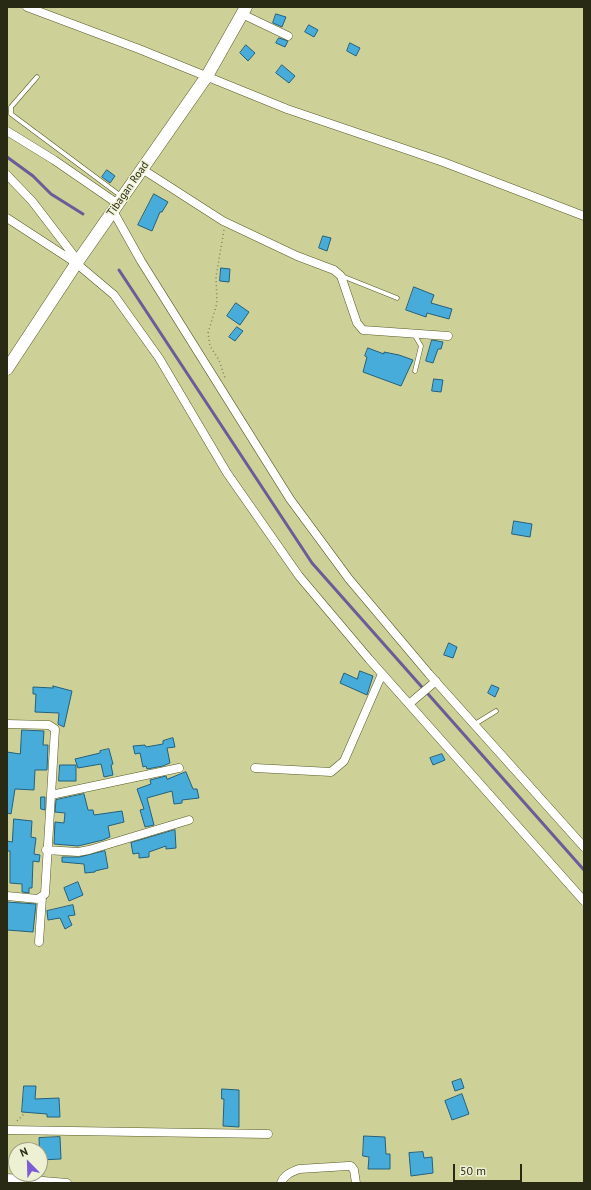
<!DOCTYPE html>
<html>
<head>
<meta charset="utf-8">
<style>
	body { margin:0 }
	#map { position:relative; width:591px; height:1190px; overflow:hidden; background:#cdd198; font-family:"PT Sans",sans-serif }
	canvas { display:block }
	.frame { position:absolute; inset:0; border:8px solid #292a13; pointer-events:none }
	.north { position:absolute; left:8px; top:1142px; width:40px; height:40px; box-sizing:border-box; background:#edf0d3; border:1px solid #9fa186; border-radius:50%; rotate:337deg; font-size:11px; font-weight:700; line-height:16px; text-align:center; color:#292a13 }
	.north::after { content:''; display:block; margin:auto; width:14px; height:18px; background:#7b5cd6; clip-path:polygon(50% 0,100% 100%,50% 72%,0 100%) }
	.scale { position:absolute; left:453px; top:1164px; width:69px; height:18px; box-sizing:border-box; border:2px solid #292a13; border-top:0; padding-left:5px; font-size:12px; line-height:14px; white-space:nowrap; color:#292a13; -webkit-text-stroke:3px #edf0d3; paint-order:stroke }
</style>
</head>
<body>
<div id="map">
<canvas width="591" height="1190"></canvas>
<div class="frame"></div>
<div class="north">N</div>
<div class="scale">50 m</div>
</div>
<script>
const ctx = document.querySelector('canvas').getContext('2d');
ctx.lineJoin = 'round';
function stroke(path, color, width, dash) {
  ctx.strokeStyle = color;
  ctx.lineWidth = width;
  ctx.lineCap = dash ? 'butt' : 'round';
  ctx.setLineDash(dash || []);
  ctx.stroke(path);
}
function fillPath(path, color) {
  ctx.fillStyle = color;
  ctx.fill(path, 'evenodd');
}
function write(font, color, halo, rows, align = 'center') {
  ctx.font = font + ' "PT Sans",sans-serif';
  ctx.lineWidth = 3;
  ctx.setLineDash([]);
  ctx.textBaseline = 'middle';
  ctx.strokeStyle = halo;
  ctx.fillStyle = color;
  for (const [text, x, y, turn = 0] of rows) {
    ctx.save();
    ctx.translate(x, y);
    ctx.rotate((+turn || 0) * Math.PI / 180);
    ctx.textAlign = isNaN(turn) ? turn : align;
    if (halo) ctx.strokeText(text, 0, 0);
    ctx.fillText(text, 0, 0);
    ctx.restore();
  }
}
stroke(new Path2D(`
	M7,157L33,176L51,194L83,214
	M119,270L312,563L584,870`), '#6a5c99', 3);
const building = new Path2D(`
	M276,14L286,17L282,27L273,23Z
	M309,25L318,30L314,37L305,32Z
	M279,38L288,41L285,47L276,43Z
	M350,43L360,48L356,56L347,51Z
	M246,45L255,53L248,61L240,53Z
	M282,65L295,76L289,83L276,73Z
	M107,170L115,176L110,183L102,177Z
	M154,194L168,202L162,212H160L152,231L138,225Z
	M323,236L331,238L327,251L319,248Z
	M221,268L230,269L229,282L220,281Z
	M414,287L434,295L431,303L452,309L449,319L427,313L426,317L406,310Z
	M236,303L249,312L240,325L227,316Z
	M237,327L243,331L235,341L229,337Z
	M432,340L443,342L441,349H438L433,363L426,361Z
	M368,348L384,354V352L399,355L413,360L401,386L363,372L367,357L365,356Z
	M434,379L443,380L441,392L432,391Z
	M514,521L532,524L530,537L512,534Z
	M449,643L457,647L453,658L444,655Z
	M360,671L373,676L367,695L340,683L344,673L357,679Z
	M492,685L499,688L495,697L488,693Z
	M53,686L72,691L64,727L58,724L59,713L35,712L36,694H33V687L53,688Z
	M22,730L44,731L43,745H48L47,770H35L34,790L15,789L11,814L7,813V752L20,754Z
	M173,738L175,747L167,748L170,763L163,766L147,769L146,766L143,767L140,753L135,754L133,746L145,745L146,747L163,744V741Z
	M109,749L113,764L111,765L113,775L104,777L101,764L78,768L75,759L100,753V751Z
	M442,754L445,760L433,765L430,758Z
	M60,765H76V781H59Z
	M186,772L193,789H197L199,798L182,800V803L174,804L172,791L147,798L154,825L145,827L140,810L144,809L137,789L151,784L150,780L166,776L167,779Z
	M84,794L88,810H93L94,815L122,811L124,822L108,826L110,837L103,840L78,846L54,844L55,822L64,823L65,813L55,812L56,800Z
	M41,797H45V810L41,809Z
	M14,819L32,821L31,837L36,838L34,854L40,855L39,862L33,861L32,888H29V893L22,892V884L10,883V851H7V841L12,842Z
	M175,830L176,848L166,849V846L149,852V857L139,858V853L133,854L131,843Z
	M105,851L108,868L95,871V872L85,873L84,864L62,862V857H79Z
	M78,882L83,895L69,901L64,888Z
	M7,902L36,904L33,932L7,930Z
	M73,905L75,915L68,916L72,925L65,929L60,918L48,920L47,911Z
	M461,1079L464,1088L455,1091L452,1082Z
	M24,1086H36L35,1099L59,1098L60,1117H47V1114L22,1112Z
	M222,1089L239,1090V1127L223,1126L224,1099H222Z
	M462,1094L469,1114L452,1120L445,1101Z
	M364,1136L385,1137L386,1154H390V1169H368L369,1157L363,1156Z
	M60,1137L61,1159L40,1160L39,1138Z
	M423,1152L424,1158L432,1157L433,1173L411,1176L409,1153Z`);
fillPath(building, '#47acda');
stroke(building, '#24607c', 1);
const service = new Path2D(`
	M37,77L11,107V114L121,196
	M342,276L397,298
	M414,334L421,346L415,371
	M475,724L496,711`);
const minor = new Path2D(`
	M27,7L139,49L287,109L443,162L584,216
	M242,14L288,36
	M7,131L54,160L118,204
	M142,169L223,221L297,256L334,270L341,276L357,323L363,330L448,336
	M7,175L32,201L78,261
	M113,211L141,261L290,499L349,579L429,674L584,847
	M7,218L76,263L114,295L159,358L227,473L299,576L369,659L584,901
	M409,704L436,681
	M7,724L49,725L55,729L45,894L38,899L7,896
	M255,768L331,772L344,761L382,674
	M51,795L179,768
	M46,850L78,852L89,850L189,820
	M39,942L42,897
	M7,1130L268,1134
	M7,1178L67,1183
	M281,1183C284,1175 291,1172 299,1169L348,1166H351L354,1170L356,1183`);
const secondary = new Path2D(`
	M7,369L78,261L207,76L246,7`);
stroke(service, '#575a24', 5);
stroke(minor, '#575a24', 9);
stroke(secondary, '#575a24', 13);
stroke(new Path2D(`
	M224,230L216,277L217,303L208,333L210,346L219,360L225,378
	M17,1121L24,1114`), '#81845b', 1.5, [1, 3]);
stroke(service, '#fff', 4);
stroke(minor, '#fff', 8);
stroke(secondary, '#fff', 12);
write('11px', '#292a13', '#edf0d3', [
	["Tibagan Road",128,189,-55]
]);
</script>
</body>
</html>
